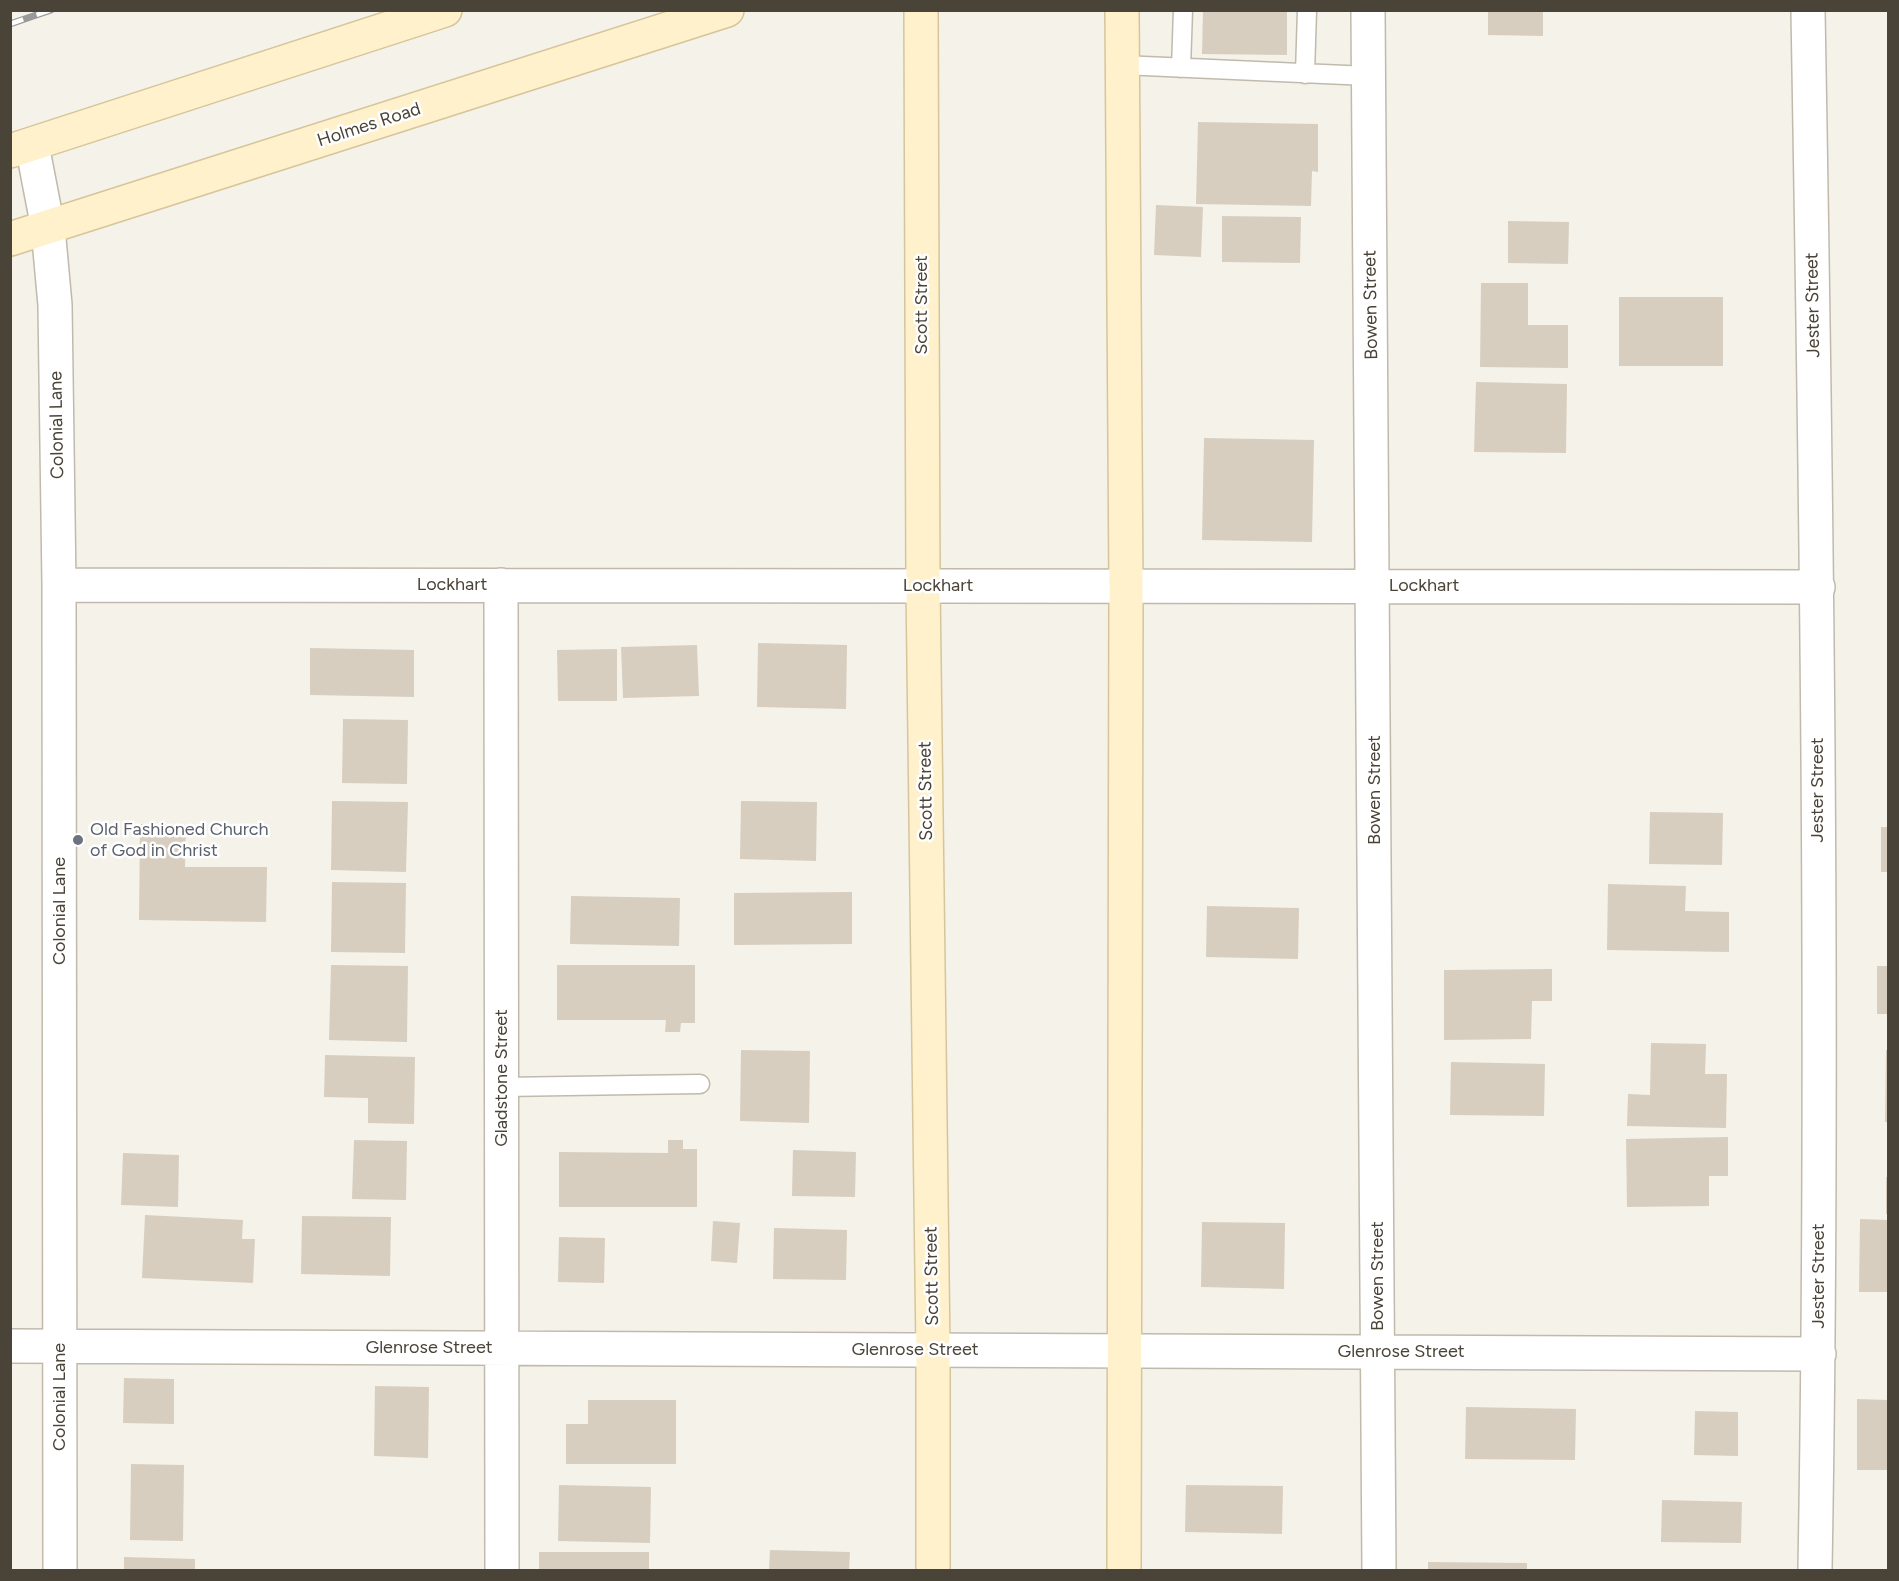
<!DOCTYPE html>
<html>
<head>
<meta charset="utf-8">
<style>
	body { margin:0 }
	#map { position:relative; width:1899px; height:1581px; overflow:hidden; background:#f5f2ea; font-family:Figtree,sans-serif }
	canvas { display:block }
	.frame { position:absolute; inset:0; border:12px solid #4a4338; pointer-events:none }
</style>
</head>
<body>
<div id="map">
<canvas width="1899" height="1581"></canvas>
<div class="frame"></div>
</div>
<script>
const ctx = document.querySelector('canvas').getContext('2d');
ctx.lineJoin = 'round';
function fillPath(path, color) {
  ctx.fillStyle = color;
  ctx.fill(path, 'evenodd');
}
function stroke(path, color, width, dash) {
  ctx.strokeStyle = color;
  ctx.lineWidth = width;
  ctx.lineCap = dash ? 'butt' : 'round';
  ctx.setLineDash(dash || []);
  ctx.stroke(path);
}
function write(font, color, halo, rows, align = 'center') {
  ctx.font = font + ' Figtree,sans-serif';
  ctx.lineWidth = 5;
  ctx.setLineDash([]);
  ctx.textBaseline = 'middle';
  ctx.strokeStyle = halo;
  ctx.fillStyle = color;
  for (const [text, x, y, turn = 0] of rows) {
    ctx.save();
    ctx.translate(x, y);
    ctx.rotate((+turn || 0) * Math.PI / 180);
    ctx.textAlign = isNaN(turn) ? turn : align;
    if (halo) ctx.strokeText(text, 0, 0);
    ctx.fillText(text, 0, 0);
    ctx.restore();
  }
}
fillPath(new Path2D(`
	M1203,10H1287V55L1202,54Z
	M1488,10H1543V36L1488,35Z
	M1198,122L1318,124V172L1312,171L1311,206L1196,204Z
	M1156,205L1203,207L1201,257L1154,255Z
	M1222,216L1301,217L1300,263L1222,262Z
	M1508,221L1569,222L1568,264L1508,263Z
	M1481,283H1528V325H1568V368L1480,367Z
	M1619,297H1723V366H1619Z
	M1476,382L1567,384L1566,453L1474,452Z
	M1204,438L1314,440L1312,542L1202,540Z
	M758,643L847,645L846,709L757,707Z
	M697,645L699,696L623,698L621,647Z
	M310,648L414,650V697L310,695Z
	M617,649V701H558L557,650Z
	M343,719L408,720L407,784L342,783Z
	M332,801L408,802L406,872L331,870Z
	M741,801L817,802L816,861L740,859Z
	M1650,812L1723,813L1722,865L1649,864Z
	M140,824L186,825L185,867H267L266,922L139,920Z
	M1881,827H1888V872H1881Z
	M332,882L406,883L405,953L331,952Z
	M1608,884L1686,886L1685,911L1729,912V952L1607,950Z
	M852,892V944L734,945V893Z
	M571,896L680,898L679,946L570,944Z
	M1207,906L1299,908L1298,959L1206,957Z
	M331,965L408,966L407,1042L329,1040Z
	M557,965H695V1023H681L680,1032H665L666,1020H557Z
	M1877,966H1888V1014H1877Z
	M1552,969V1001H1532L1531,1039L1444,1040V970Z
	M1651,1043L1706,1044L1705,1074H1727L1726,1128L1627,1126L1628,1094L1650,1095Z
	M741,1050L810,1051L809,1123L740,1121Z
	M1886,1050H1888V1122H1885Z
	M325,1055L415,1057L414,1124L368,1123V1098L324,1097Z
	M1451,1062L1545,1064L1544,1116L1450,1115Z
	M1728,1137V1176H1709V1206L1627,1207L1626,1139Z
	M354,1140L407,1141L406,1200L352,1199Z
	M668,1140H683V1149H697V1207H559V1152L668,1153Z
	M793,1150L856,1152L855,1197L792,1196Z
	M123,1153L179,1155L178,1207L121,1205Z
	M1886,1177H1888V1214H1886Z
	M145,1215L243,1220L242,1239H255L253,1283L142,1278Z
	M302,1216L391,1217L390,1276L301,1274Z
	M1860,1219L1888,1220V1292H1859Z
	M713,1221L740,1223L737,1263L711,1261Z
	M1202,1222L1285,1223L1284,1289L1201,1287Z
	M774,1228L847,1230L846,1280L773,1279Z
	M559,1237L605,1238L604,1283L558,1282Z
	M124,1378L174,1379V1424L123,1423Z
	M375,1386L429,1387L428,1458L374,1456Z
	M1857,1399L1888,1400V1470H1857Z
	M588,1400H676V1464H566V1424H588Z
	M1466,1407L1576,1409L1575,1460L1465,1459Z
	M1695,1411L1738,1412V1456L1694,1455Z
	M131,1464L184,1465L183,1541L130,1540Z
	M559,1485L651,1487L650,1543L558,1541Z
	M1186,1485L1283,1486L1282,1534L1185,1532Z
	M1662,1500L1742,1502L1741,1543L1661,1542Z
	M770,1550L850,1552L849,1570H769Z
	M539,1552H649V1570H539Z
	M124,1557L195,1559V1570H124Z
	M1428,1562L1527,1563V1570H1428Z`), '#d7cebf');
const service = new Path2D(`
	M1122,65L1368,76
	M1181,68L1183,10
	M1305,74L1307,10
	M502,1087L700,1084`);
const minor = new Path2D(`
	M1368,10L1379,1570
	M1808,10C1817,530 1824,1051 1815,1570
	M32,145L48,228L55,305L59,585L60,1570
	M59,585L1818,587
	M501,585L502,1570
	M10,1346L1819,1354`);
const secondary = new Path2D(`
	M921,10L923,586L933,1350V1570
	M1122,10L1126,586L1124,1570
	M10,151L445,10
	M10,239L727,10`);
stroke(service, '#c1baac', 21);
stroke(minor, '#c1baac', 36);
stroke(secondary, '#d6c59a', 36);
stroke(service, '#fff', 18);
stroke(minor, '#fff', 33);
stroke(secondary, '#fff1cb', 33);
const rail = new Path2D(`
	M10,24L51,10`);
stroke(rail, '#999', 7);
stroke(rail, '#fff', 4.5, [14]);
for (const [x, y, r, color] of [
	[78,840,6,"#6b7280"]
]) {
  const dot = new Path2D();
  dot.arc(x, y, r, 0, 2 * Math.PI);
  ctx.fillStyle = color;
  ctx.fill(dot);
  stroke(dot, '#fff', 2);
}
write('18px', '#4a4338', '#fff', [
	["Holmes Road",369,125,-18],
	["Scott Street",922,305,-90],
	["Bowen Street",1371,305,-91],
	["Jester Street",1813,305,-91],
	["Colonial Lane",57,425,-91],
	["Lockhart",452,585],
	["Lockhart",938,586],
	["Lockhart",1424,586],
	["Bowen Street",1375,790,-90],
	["Jester Street",1818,790,-90],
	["Scott Street",926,791,-91],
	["Colonial Lane",60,911,-90],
	["Gladstone Street",502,1078,-90],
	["Scott Street",932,1276,-91],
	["Bowen Street",1378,1276,-90],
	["Jester Street",1819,1276,-90],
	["Glenrose Street",429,1348],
	["Glenrose Street",915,1350],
	["Glenrose Street",1401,1352],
	["Colonial Lane",60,1397,-90]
]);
write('18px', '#5b616d', '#fff', [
	["Old Fashioned Church",90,830],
	["of God in Christ",90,851]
], 'left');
</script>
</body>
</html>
